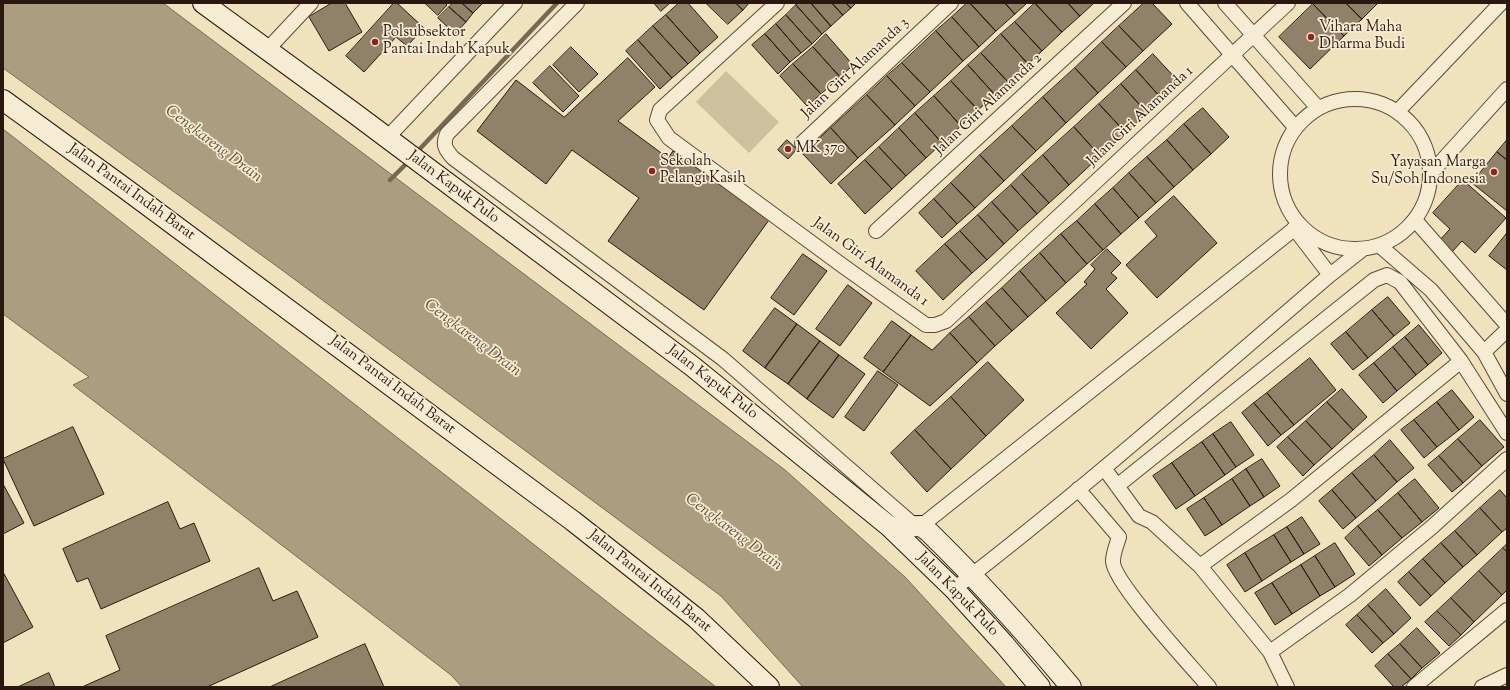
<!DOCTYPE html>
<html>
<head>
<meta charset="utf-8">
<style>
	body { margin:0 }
	#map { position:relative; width:1510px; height:690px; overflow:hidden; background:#efe2bc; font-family:"Sorts Mill Goudy",serif }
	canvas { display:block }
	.frame { position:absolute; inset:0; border:4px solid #2b170f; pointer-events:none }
</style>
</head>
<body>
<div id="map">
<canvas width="1510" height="690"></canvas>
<div class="frame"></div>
</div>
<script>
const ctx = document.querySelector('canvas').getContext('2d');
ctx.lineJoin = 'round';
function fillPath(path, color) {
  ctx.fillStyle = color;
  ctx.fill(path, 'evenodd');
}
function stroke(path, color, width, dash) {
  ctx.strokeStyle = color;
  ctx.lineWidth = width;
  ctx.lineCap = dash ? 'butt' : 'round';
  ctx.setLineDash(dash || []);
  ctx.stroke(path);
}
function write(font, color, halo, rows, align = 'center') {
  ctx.font = font + ' "Sorts Mill Goudy",serif';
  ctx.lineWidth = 3.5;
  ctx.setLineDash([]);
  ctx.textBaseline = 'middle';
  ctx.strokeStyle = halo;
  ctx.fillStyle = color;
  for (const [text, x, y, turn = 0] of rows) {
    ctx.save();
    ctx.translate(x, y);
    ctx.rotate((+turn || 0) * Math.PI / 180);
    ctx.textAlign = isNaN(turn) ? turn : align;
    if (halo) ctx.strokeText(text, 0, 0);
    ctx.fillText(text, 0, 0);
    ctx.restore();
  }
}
fillPath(new Path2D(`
	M726,71L779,122L749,153L696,102Z`), '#cebf9f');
const water = new Path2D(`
	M3,3H163L785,470L905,577L1006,687H803L721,596L282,270L3,68Z
	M3,129L716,687H462L451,675L73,385L89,377L3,314Z`);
fillPath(water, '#ac9d81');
stroke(water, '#786753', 1);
stroke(new Path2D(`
	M416,153L557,3
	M390,180L409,161`), '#786753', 4.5);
const building = new Path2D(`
	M332,3H345L362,32L329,51L309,17Z
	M394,3H397L424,28L407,46L396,37L364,72L346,56Z
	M425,3H445L447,5L438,15Z
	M453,3H462L473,13L466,22L449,7Z
	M462,3H483L473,13Z
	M654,3H670L661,11Z
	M679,3H688L718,37L700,53L666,15Z
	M706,3H736L743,10L728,24Z
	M736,3H749L743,10Z
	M799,3H811L831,26L822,34L796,5Z
	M811,3H832L843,15L831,26Z
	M832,3H846L851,8L843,15Z
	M846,3H856L851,8Z
	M967,3H970L996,31L979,47L952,17Z
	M970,3H1005L1015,14L996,31Z
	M1005,3H1027L1015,14Z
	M1035,3H1068L1080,16L1062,32Z
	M1035,3L1062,32L1042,51L1015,22Z
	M1068,3H1094L1080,16Z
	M1144,3H1152L1172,24L1143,51L1119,26Z
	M1314,3H1346L1362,19L1344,36L1313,4Z
	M1346,3H1378L1362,19Z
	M1313,4L1344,36L1310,69L1279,37Z
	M796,5L822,34L812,44L786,15Z
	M449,7L466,22L455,34L438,18Z
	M666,15L700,53L688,64L653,26Z
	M786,15L812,44L801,53L776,24Z
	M952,17L979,47L963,61L936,31Z
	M1015,22L1042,51L1028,64L1001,34Z
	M776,24L801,53L790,62L765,34Z
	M653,26L688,64L672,78L638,40Z
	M1119,26L1143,51L1126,67L1102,42Z
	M936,31L963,61L930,92L902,63Z
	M765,34L790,62L778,74L752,45Z
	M826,34L853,65L840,77L813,47Z
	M1001,34L1028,64L1008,82L981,53Z
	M638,40L672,78L660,89L626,51Z
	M1102,42L1126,67L1098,93L1075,68Z
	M571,47L598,74L579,92L553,65Z
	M813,47L840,77L821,94L793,64Z
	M981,53L1008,82L995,95L968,65Z
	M1153,54L1180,83L1162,99L1136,70Z
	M628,58L655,87L618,121L668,158L673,151L769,220L704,310L608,241L639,198L572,150L546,184L477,131L516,80L564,117Z
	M902,63L930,92L915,106L887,76Z
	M793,64L821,94L807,106L780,76Z
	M968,65L995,95L978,110L951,81Z
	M550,66L579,96L563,112L533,83Z
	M1075,68L1098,93L1066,123L1043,97Z
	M1136,70L1162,99L1147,113L1121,84Z
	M887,76L915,106L895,125L867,95Z
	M951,81L978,110L961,126L934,96Z
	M1121,84L1147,113L1126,133L1099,104Z
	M867,95L895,125L858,158L831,128Z
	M934,96L961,126L942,143L915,113Z
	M1043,97L1066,123L1036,151L1012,126Z
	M1099,104L1126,133L1100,156L1074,127Z
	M1203,108L1229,137L1211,154L1184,124Z
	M915,113L942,143L926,158L899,128Z
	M1184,124L1211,154L1193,170L1167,140Z
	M1012,126L1036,151L1004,181L980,155Z
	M1074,127L1100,156L1069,185L1043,155Z
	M831,128L858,158L831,184L803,154Z
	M899,128L926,158L906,176L879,147Z
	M787,140L797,149L788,159L778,150Z
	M1167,140L1193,170L1174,187L1147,157Z
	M1507,140V160L1497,152Z
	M879,147L906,176L892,189L865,160Z
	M1497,152L1507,160V211L1472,183Z
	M980,155L1004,181L975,208L951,183Z
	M1043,155L1069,185L1049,203L1022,174Z
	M1147,157L1174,187L1156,203L1129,173Z
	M865,160L892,189L865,214L838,184Z
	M1129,173L1156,203L1139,218L1113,188Z
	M1022,174L1049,203L1037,214L1011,185Z
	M1463,180L1506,218L1475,253L1462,241L1451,253L1438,242L1450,229L1433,213Z
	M951,183L975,208L957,224L934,199Z
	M1011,185L1037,214L1018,231L992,202Z
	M1113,188L1139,218L1121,234L1095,204Z
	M1174,196L1217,243L1157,298L1126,265L1157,236L1145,222Z
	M934,199L957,224L942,238L919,213Z
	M992,202L1018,231L1004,244L978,215Z
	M1095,204L1121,234L1103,250L1077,221Z
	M978,215L1004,244L987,260L960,231Z
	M1077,221L1103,250L1087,264L1061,234Z
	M960,231L987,260L972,273L945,244Z
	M1507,233V270L1489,256Z
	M1061,234L1087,264L1066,283L1040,253Z
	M945,244L972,273L943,300L916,271Z
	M1107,249L1121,263L1111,273L1117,278L1106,289L1128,313L1091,349L1056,313L1087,284L1084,282L1095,269L1091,265Z
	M1040,253L1066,283L1046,301L1020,271Z
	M803,254L827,271L794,315L771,298Z
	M1020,271L1046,301L1028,317L1002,288Z
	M848,285L872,303L840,346L816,329Z
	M1002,288L1028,317L1012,331L986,302Z
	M1388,297L1410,323L1394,336L1372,310Z
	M986,302L1012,331L995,346L969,317Z
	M775,308L797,324L765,368L743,351Z
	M1372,310L1394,336L1368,358L1346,332Z
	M969,317L995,346L977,363L950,333Z
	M892,321L911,335L883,372L864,358Z
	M797,324L820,341L788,384L765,368Z
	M1419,325L1442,353L1428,365L1405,337Z
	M1346,332L1368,358L1353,370L1331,344Z
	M950,333L977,363L930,406L883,372L911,335L932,350Z
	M1405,337L1428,365L1416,375L1393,347Z
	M820,341L839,355L807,399L788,384Z
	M1393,347L1416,375L1397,391L1374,363Z
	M839,355L865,374L833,418L807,399Z
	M1310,358L1336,390L1294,425L1267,393Z
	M988,362L1024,400L986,436L951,397Z
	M1374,363L1397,391L1383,403L1359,375Z
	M878,371L898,385L864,431L845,417Z
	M1342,389L1367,417L1353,430L1327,402Z
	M1452,390L1474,417L1459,430L1437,402Z
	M1267,393L1294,425L1281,435L1254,403Z
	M951,397L986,436L951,469L915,430Z
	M1327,402L1353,430L1332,449L1306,421Z
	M1437,402L1459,430L1437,447L1414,420Z
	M1254,403L1281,435L1268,446L1242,413Z
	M1414,420L1437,447L1424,458L1401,430Z
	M1480,420L1504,447L1482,466L1458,439Z
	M1306,421L1332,449L1314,465L1288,437Z
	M1231,422L1254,455L1236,467L1213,434Z
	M73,427L104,494L34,526L3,459Z
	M915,430L951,469L927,492L891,453Z
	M1213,434L1236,467L1225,475L1202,442Z
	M1288,437L1314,465L1303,476L1277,447Z
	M1458,439L1482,466L1463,483L1439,456Z
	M1390,440L1414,468L1397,482L1374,455Z
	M1202,442L1225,475L1195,496L1172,463Z
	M1374,455L1397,482L1376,501L1352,473Z
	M1439,456L1463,483L1452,492L1428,465Z
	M1262,459L1280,486L1264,497L1246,469Z
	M1172,463L1195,496L1176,509L1153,476Z
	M1246,469L1264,497L1250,506L1232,479Z
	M1352,473L1376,501L1356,518L1332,490Z
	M1232,479L1250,506L1222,525L1204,498Z
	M1415,479L1439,508L1422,522L1398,493Z
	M3,484L24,523L3,534Z
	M1332,490L1356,518L1343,529L1319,501Z
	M1500,490L1507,498V528L1502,532L1480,508Z
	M1398,493L1422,522L1402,538L1378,510Z
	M1204,498L1222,525L1205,536L1187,509Z
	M168,502L180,529L194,523L210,561L101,609L88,578L77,582L63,549Z
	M1480,508L1502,532L1477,555L1455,531Z
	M1378,510L1402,538L1382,555L1358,526Z
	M1302,517L1320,544L1304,554L1287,527Z
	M1358,526L1382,555L1369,566L1345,538Z
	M1287,527L1304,554L1291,562L1274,535Z
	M1455,531L1477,555L1463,567L1441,543Z
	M1274,535L1291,562L1262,581L1245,553Z
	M1335,543L1355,574L1335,587L1315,556Z
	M1441,543L1463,567L1445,583L1423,559Z
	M1507,544V552L1503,548Z
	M1503,548L1507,552V590L1502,595L1479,571Z
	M1245,553L1262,581L1245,592L1227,565Z
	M1315,556L1335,587L1320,596L1301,565Z
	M1423,559L1445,583L1431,596L1409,572Z
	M1301,565L1320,596L1292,614L1272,583Z
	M259,568L273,601L297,591L318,637L207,687H82L120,670L106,636Z
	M1479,571L1502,595L1474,622L1451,598Z
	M3,572L33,627L3,643Z
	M1409,572L1431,596L1420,606L1398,582Z
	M1272,583L1292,614L1275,625L1255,593Z
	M1386,589L1411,618L1394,634L1368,605Z
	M1451,598L1474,622L1461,635L1437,611Z
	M1368,605L1394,634L1383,643L1357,615Z
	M1437,611L1461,635L1449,646L1425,622Z
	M1357,615L1383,643L1372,653L1346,625Z
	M1417,628L1440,653L1422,668L1400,644Z
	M365,644L384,687H270Z
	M1400,644L1422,668L1411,679L1388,654Z
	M1388,654L1411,679L1401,687H1394L1375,666Z
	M49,673L55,687H18Z`);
fillPath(building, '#918169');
stroke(building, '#2b170f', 1);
const street = new Path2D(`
	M577,3L447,134C442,145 446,150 453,158L723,359L915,526
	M777,3L660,110L657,120L669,138L843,266L926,325H935L946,321L1288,3
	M1187,3L1295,127
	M1225,3L1318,108
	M266,51L311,3
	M1280 174a75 75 0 1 1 150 0a75 75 0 1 1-150 0Z
	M1398,111L1501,3
	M387,138L515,3
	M802,143L951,3
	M1431,173L1507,89
	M1415,220L1507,325
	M1294,228L1330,275
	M876,231L1124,3
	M1380,246L1431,290L1484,352L1507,394
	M1484,352L1507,330
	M1104,468L1139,516L1152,522L1200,566L1270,652L1287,687
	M1117,486L1374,280L1387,275L1400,282L1461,361L1507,433
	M1078,489L1119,537C1117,544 1113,553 1113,561C1112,581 1192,667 1209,687
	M921,526L1299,225
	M1200,566L1291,500L1461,361
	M954,589C1083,490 1206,381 1330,275L1363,249
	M1270,652L1350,595L1432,527L1507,459
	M1414,687L1507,610
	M1482,687L1507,675`);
const secondary = new Path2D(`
	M203,3L354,113L692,366L890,527L954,589L1004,644L1040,687
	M3,100L123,187L573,521L696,618L769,687
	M890,527L921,526L929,532C979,581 1026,633 1071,687`);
stroke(street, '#5c4a3a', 16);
stroke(secondary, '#2b170f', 22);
stroke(street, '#f5ecd3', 14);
stroke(secondary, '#f5ecd3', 20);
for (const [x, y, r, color] of [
	[1311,37,4,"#8f2418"],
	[375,42,4,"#8f2418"],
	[788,149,4,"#8f2418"],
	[652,171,4,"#8f2418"],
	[1494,172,4,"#8f2418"]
]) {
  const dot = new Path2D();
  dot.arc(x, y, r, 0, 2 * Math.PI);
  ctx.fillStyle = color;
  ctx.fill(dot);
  stroke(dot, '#f5ecd3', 1.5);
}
write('15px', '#2b170f', '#f5ecd3', [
	["Vihara Maha",1319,28],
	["Dharma Budi",1319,45],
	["Polsubsektor",383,33],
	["Pantai Indah Kapuk",383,50],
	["MK 370",796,149],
	["Sekolah",660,162],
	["Pelangi Kasih",660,179],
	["Yayasan Marga",1486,163,"right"],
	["Su/Soh Indonesia",1486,180,"right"]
], 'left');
write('15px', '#2b170f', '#f5ecd3', [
	["Jalan Giri Alamanda 3",856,69,-43],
	["Jalan Giri Alamanda 2",989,105,-43],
	["Jalan Giri Alamanda 1",1141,117,-43],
	["Jalan Kapuk Pulo",453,188,37],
	["Jalan Pantai Indah Barat",131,193,36],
	["Jalan Giri Alamanda 1",870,263,36],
	["Jalan Kapuk Pulo",712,383,38],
	["Jalan Pantai Indah Barat",392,386,37],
	["Jalan Pantai Indah Barat",649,582,39],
	["Jalan Kapuk Pulo",957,595,46]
]);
write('italic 16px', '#5f4d3d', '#f5ecd3', [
	["Cengkareng Drain",213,145,37],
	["Cengkareng Drain",472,339,37],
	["Cengkareng Drain",733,533,37]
]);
</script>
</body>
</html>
